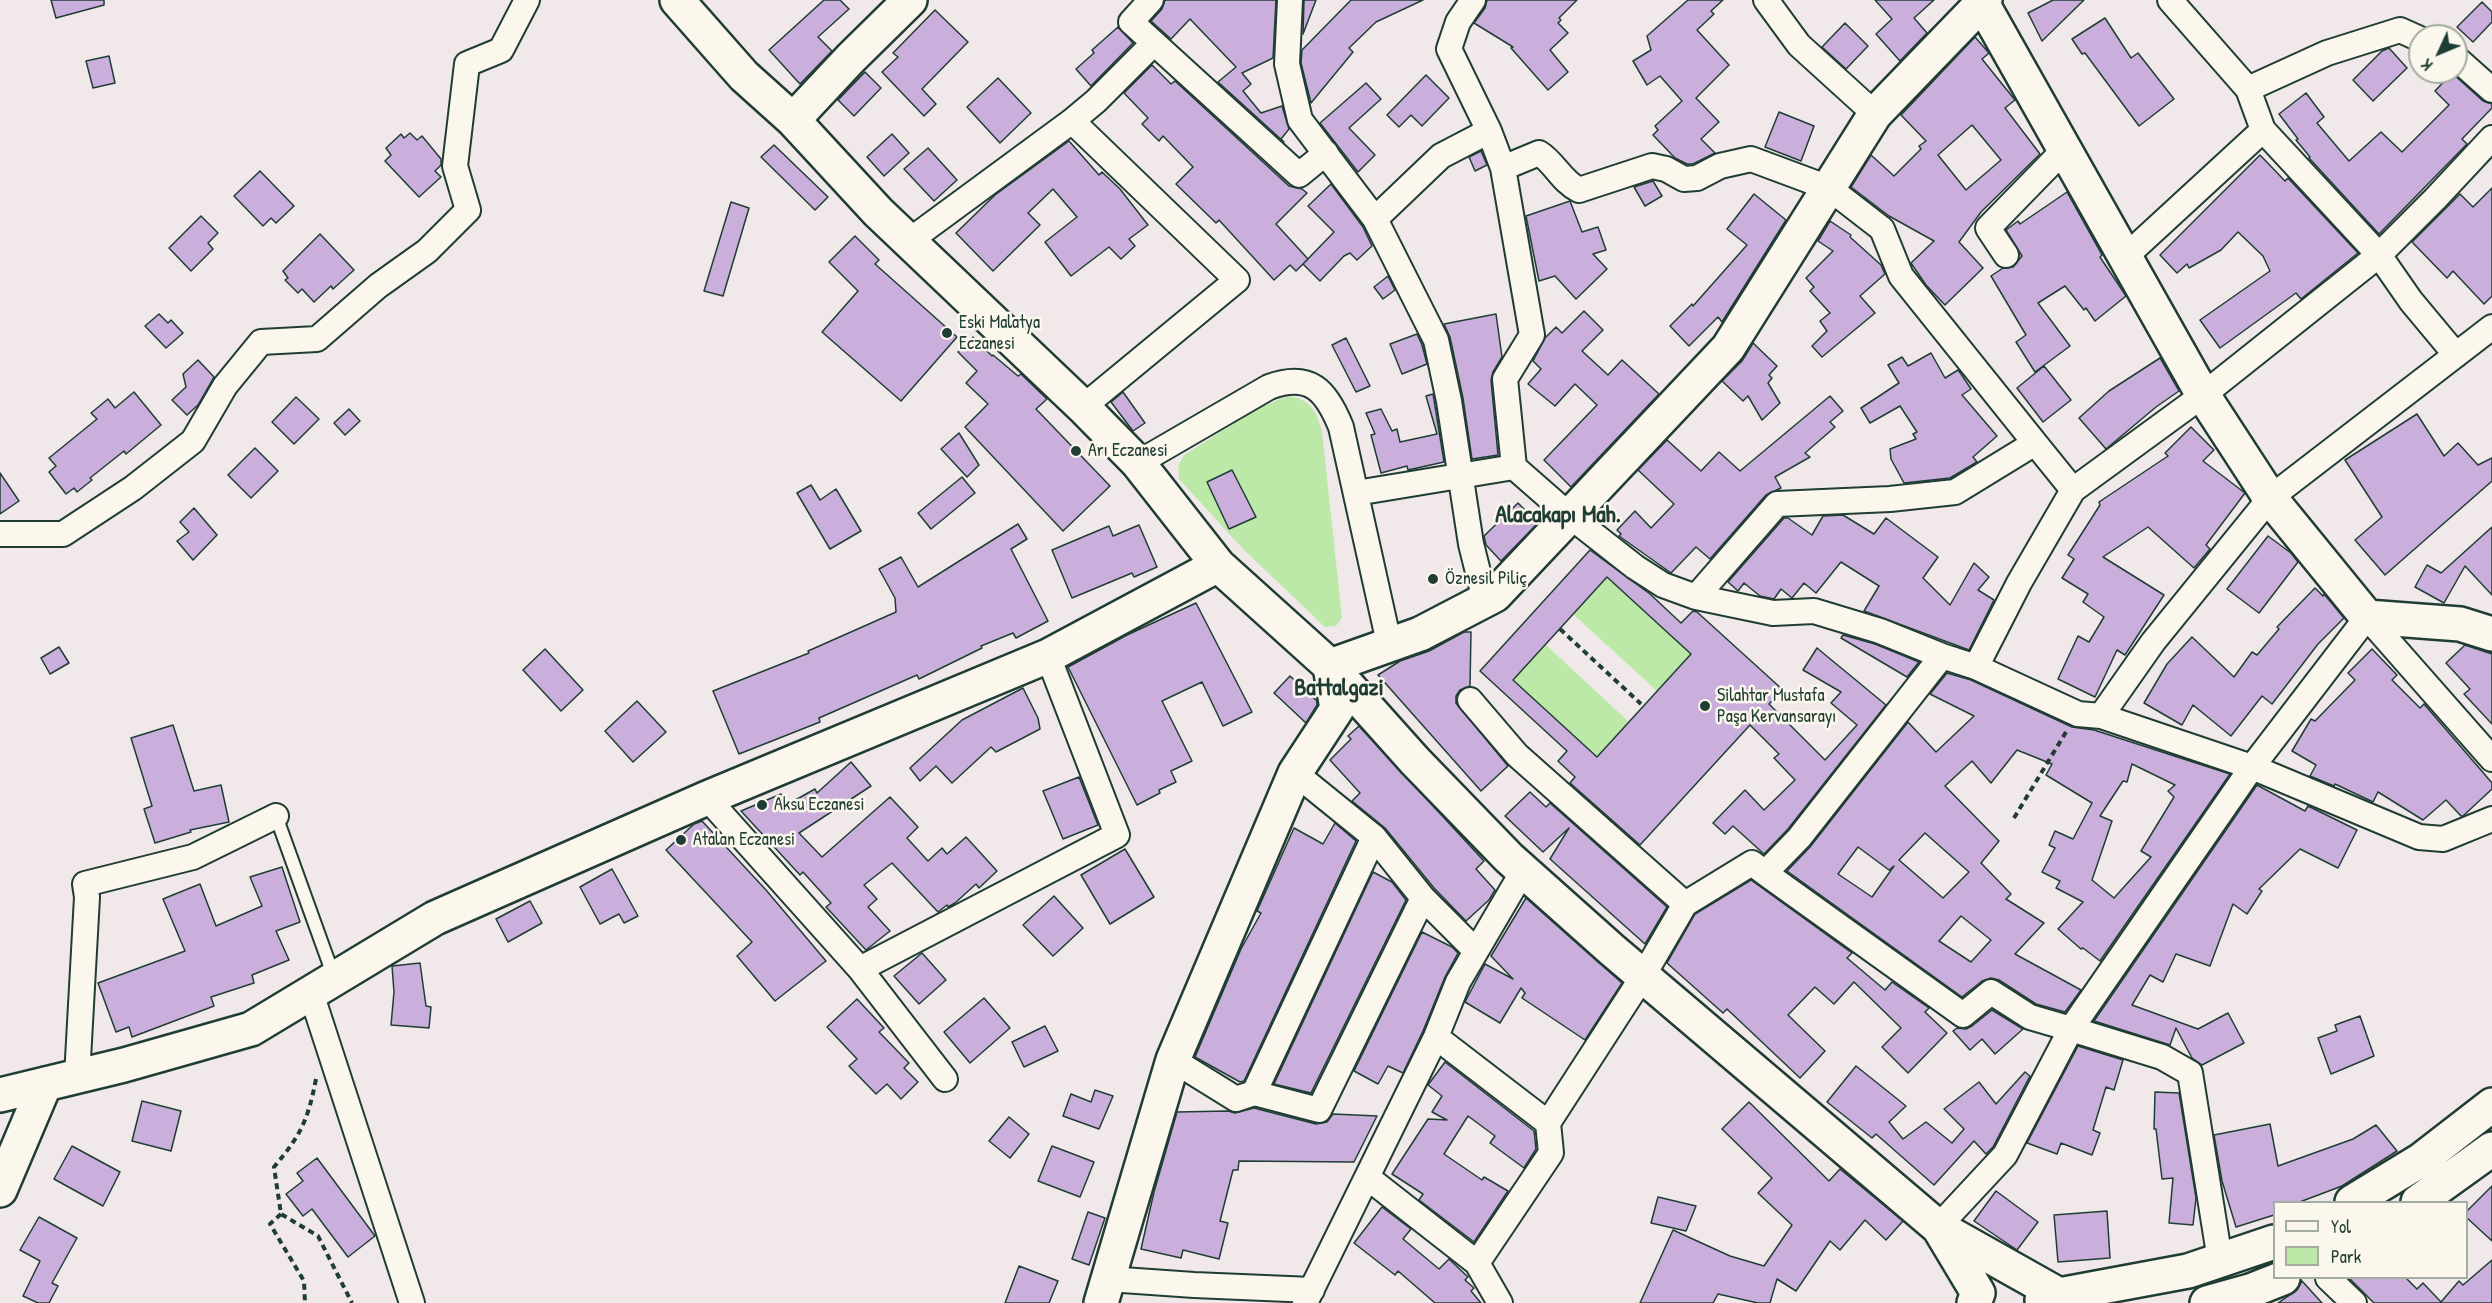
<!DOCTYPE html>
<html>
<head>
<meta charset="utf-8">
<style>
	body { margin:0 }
	#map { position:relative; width:2492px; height:1303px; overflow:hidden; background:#f1e9e9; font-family:"Patrick Hand",sans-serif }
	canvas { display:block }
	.legend { position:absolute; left:2273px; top:1201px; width:195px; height:78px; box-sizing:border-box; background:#fbf7ec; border:2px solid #a3ada2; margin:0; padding:8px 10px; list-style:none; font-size:18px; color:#1f3d34 }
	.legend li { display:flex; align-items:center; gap:12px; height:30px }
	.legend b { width:30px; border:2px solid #a3ada2 }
	.north { position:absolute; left:2408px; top:24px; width:60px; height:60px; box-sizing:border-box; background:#fbf7ec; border:2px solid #a3ada2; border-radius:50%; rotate:226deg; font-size:16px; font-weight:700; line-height:24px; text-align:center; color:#1f3d34 }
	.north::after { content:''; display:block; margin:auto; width:21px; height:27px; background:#1f3d34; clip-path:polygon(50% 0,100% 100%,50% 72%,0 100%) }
</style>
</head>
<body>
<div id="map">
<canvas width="2492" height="1303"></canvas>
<ul class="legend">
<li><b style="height:8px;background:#fbf7ec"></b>Yol</li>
<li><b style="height:16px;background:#bce9a7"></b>Park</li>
</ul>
<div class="north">K</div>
</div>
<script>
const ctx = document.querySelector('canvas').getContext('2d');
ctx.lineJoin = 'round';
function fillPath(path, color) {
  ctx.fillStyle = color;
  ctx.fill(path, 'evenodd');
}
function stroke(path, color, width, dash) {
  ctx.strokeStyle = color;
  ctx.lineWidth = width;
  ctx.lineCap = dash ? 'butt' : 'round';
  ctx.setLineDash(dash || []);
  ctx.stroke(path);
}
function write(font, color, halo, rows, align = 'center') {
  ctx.font = font + ' "Patrick Hand",sans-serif';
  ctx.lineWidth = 5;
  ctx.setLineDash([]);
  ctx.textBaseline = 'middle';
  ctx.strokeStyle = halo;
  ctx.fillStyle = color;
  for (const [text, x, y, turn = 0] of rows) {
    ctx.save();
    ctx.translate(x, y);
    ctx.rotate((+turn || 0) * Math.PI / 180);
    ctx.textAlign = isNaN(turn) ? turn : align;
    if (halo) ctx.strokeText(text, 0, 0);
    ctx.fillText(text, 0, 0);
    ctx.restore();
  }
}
fillPath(new Path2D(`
	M1288,396C1310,399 1316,410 1322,431L1342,618L1336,626L1325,627L1244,550L1179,479L1178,467L1184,455L1260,407Z
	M1607,577L1691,654L1657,691L1573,614Z
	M1545,644L1629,722L1597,757L1513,680Z`), '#bce9a7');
const building = new Path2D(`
	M51,0H104V5L56,18Z
	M824,0H840L849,9L818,37L832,51L800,84L769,50Z
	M1165,0H1276L1273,58L1242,73L1251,84L1243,91L1261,113L1282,106L1289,129L1281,139L1284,142L1218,82L1236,67L1190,19L1171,39L1151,21L1162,9Z
	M1304,0H1316L1303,34L1304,1Z
	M1351,0H1423L1376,22L1349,48L1353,52L1311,103L1301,63L1302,50Z
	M1487,0H1577L1559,18L1561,20L1558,23L1568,33L1550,50L1568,72L1548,90L1511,48L1513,47L1474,23L1485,8Z
	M1688,0H1723L1711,11L1714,14L1697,30L1729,65L1696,98L1719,122L1701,139L1715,153L1693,164H1687L1675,158L1653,135L1658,130L1655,126L1682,101L1660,76L1647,85L1633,61L1651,50L1647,36Z
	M1875,0H1934L1914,18L1927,33L1900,61L1876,34L1892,19Z
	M2053,0H2084L2042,41L2028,13Z
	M2482,2L2492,12V22L2473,42L2457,27Z
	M935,10L968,42L922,89L936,104L924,116L882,72L898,57L893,53Z
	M2105,18L2131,58L2138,53L2174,99L2139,126L2085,53L2082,54L2072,39Z
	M1845,23L1868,46L1846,69L1822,47Z
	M1118,27L1133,43L1091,86L1076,69L1094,53L1092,50Z
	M1975,37L1989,53L1982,59L2015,100L2005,108L2040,154L1981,212L1959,242L1983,268L1945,305L1926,285L1911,263L1934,241L1889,216L1851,187L1871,155L1894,176L1921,149L1919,146L1926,141L1901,115ZM1972,125L2001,160L1966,190L1938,155Z
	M2389,48L2407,68L2373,101L2353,80L2382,51Z
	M109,56L115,83L93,88L86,61Z
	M1152,65L1171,84L1175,81L1289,186L1302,189L1307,193L1276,224L1308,259L1296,271L1290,265L1274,280L1219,220L1216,223L1176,184L1193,167L1163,136L1159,141L1142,124L1148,118L1124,93Z
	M865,72L881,88L854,116L838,100Z
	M2452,73L2483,101L2492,104V108L2462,139L2467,144L2379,234L2309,158L2310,157L2296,140L2298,139L2279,114L2306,93L2324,117L2317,123L2349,161L2381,132L2402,152L2449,105L2435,91Z
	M1426,75L1449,98L1422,126L1411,115L1399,127L1387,115Z
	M998,78L1031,113L1000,143L967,107Z
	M1366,83L1381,99L1349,128L1375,155L1358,172L1320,123Z
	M1779,112L1814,126L1801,161L1765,147Z
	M410,133L417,140L422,136L441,159V165L435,171L441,177L419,197L385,161L391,155L386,148L401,134L404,138Z
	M892,134L909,153L884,176L867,157Z
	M1069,141L1099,175L1102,172L1120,189L1148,225L1129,239L1135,246L1121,259L1109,247L1071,276L1045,242L1077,217L1053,189L1028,213L1040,225L993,271L956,233L995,195Z
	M774,145L828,197L815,210L761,157Z
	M928,148L957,180L934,201L904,169Z
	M1481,151L1487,165L1475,171L1469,157Z
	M2260,155L2285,181L2288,178L2358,253L2301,299L2296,293L2220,348L2200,320L2270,271L2263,256L2238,232L2221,250L2189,268L2187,264L2177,273L2160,255Z
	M260,171L294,206L276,223L271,218L263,226L234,196Z
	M1653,181L1662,196L1645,206L1634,187Z
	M1331,184L1363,227L1372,246L1357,260L1350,253L1344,256L1320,281L1303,264L1334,232L1308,206Z
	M2492,188V296L2484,304L2453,271L2447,278L2412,242L2460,194L2473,207Z
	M2067,192L2102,255L2100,257L2126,296L2095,321L2086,308L2084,310L2065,286L2038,303L2070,346L2035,372L2016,342L2026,335L1991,276L2003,268L2013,267L2022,256L2006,230L2018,221L2020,224Z
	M1754,194L1786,220L1722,322L1718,317L1689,346L1670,326L1692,304L1693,306L1747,245L1727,229Z
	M1570,201L1582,232L1598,227L1606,250L1593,254L1607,269L1576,299L1555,276L1539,281L1526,216Z
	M731,202L749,208L723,296L704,291Z
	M201,216L218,233L208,243L213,249L191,271L169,248Z
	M1830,221L1851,235L1850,237L1881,265L1885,274L1860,296L1875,313L1822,357L1812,346L1827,331L1820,321L1830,313L1810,291L1814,287L1806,278L1833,251L1818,241Z
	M320,234L354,270L333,289L331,286L314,302L302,289L298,293L285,280L288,278L283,271Z
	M855,236L879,260L875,264L957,337L901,401L822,332L858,291L829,262Z
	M1388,276L1395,290L1383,299L1374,287Z
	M1584,311L1603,330L1582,351L1608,375L1622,360L1659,394L1571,487L1544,460L1597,405L1575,384L1555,406L1528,384L1541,369L1533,361L1545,338L1556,327L1562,333Z
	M159,314L168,323L171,320L183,333L166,348L145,326Z
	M1496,314L1502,357L1493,372L1491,380L1498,455L1472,459L1463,398L1450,337L1444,324Z
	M1417,334L1422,345L1427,364L1402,374L1390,344Z
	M973,337L992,356L993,355L1018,376L1021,374L1047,399L1036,409L1110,486L1063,531L965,427L988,404L966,383L977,371L958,352Z
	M1346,338L1370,386L1356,392L1332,345Z
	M1753,343L1777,366L1769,375L1772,378L1768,383L1780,403L1762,420L1748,396L1743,401L1722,381L1742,361Z
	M1931,353L1945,378L1958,370L1961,374L1971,389L1962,395L1997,436L1973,457L1977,462L1950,478L1904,483L1891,459L1890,449L1916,439L1913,434L1917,432L1900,406L1870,423L1861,408L1899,383L1888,365L1902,357L1908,366Z
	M2160,358L2179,391L2156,407L2106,449L2079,418L2109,391Z
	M198,360L214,377L198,405L187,415L172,400L186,387L183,374Z
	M2044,366L2071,400L2043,422L2017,388Z
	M134,392L161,425L126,454L124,451L90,478L92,480L77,492L74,488L66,494L49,472L56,466L49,458L97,419L91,413L108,399L115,408Z
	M1123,392L1145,423L1133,431L1111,402Z
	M1433,394L1444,462L1408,470L1407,466L1381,473L1371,435L1375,434L1366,413L1381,409L1392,431L1397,429L1400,442L1437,434L1426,396Z
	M1830,396L1843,411L1830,422L1835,427L1805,453L1810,457L1775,477L1781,488L1766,495L1710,559L1696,547L1671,573L1619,536L1621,534L1617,530L1635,511L1651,528L1674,504L1638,470L1667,440L1701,471L1719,452L1740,471Z
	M296,397L319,419L294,444L272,422Z
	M349,409L360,421L345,435L334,423Z
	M2417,414L2444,456L2458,443L2478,465L2492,458V481L2385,575L2355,540L2382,517L2345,460Z
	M2191,427L2214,450L2203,461L2245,493L2206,545L2210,549L2194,568L2148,527L2103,557L2164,595L2125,655L2117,650L2095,697L2058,679L2078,636L2089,642L2104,617L2083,602L2088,594L2062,578L2074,559L2068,555L2100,505L2099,502L2168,456L2165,453Z
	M959,433L979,465L967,477L941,449Z
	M255,448L278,471L251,498L228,475Z
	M1232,470L1256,517L1229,529L1207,482Z
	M0,473L19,501L0,514Z
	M962,477L975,493L931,529L918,513Z
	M811,485L820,500L836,489L861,531L830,549L797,493Z
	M1518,503L1538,523L1501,561L1486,545L1484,536Z
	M194,508L217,535L193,560L177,541L189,532L180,522Z
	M1843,515L1874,534L1886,518L1938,557L1923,578L1950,605L1974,563L1989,577L1978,590L1994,600L1969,650L1864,611L1879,586L1841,562L1816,593L1804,583L1792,598L1781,589L1774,599L1760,596L1744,583L1738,591L1728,582L1784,518H1788L1812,535L1823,516Z
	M1018,524L1027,539L1011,549L1048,621L1016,638L1013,633L981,646L982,648L919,679L917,675L819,718L820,722L739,754L713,691L809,653L808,651L896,612L895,598L879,569L901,557L918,587Z
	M1139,525L1157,567L1134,577L1132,573L1072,598L1052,550L1109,526L1113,536Z
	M2492,527V595L2465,566L2444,603L2415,587L2427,565L2441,573Z
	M2268,536L2291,553L2298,562L2259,613L2227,589Z
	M1590,550L1650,594L1681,623L1693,611L1697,612L1783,690L1769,704L1825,760L1857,725L1831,703L1841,692L1803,670L1817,648L1886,705L1788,829L1764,854L1733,826L1725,834L1713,823L1745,790L1764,810L1795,780L1774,758L1779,754L1750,725L1640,845L1570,783L1575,777L1558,761L1567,751L1480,671ZM1607,577L1691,654L1597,757L1513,680Z
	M2315,588L2323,596L2324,594L2344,618L2318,644L2272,704L2262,696L2231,736L2193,705L2182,725L2144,703L2167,664L2192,637L2234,677L2252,652L2257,655L2279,629L2277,627Z
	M1196,603L1252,712L1223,726L1202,682L1162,701L1192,761L1171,771L1176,782L1159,790L1160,793L1137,805L1068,667L1127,635Z
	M1464,632H1471L1470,686L1460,690L1456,696V703L1508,766L1481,791L1378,675L1400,661L1429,651Z
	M1843,635L1875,644L1919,662L1907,677L1841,638Z
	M2465,645L2492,654V724L2464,694L2470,689L2446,663Z
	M59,647L69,663L50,674L41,658Z
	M545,649L583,690L561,711L523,670Z
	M2372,649L2397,675L2392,680L2420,708L2424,704L2492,783V789L2463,816H2461L2446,800L2423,820L2378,792L2373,802L2335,784L2334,786L2310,776L2316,765L2292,751L2311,719L2315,721L2355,680L2348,673Z
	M1947,673L1971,680L2072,727L2094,730L2230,774L2100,961L2083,948L2081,949L2058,929L2083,902L2056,888L2060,881L2042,872L2055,848L2049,845L2055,831L2073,839L2092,803L2046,775L2052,764L2017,750L1991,783L1972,761L1945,786L1999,841L1981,863L2011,894L2006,899L2044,923L2015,954L2081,990L2065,1012L2036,1004L1999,980L1991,978L1982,981L1962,997L1787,871L1810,847L1908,722L1936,752L1974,716L1930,694ZM2132,764L2175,785L2168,791L2174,797L2141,851L2151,857L2114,898L2092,880L2112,821L2100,816L2123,781L2127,782ZM1925,833L1969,872L1943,898L1899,860ZM1858,847L1889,870L1894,866L1872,897L1838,874ZM1961,916L1991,940L1971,962L1939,941Z
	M1290,676L1317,701V705L1306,723L1274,693Z
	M1023,688L1038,718L1040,729L996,752L991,747L952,783L936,766L920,781L910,768L962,720Z
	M637,701L666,732L633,762L605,731Z
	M173,725L194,791L221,785L229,822L190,830L191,832L155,843L144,809L152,806L131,738Z
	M1359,726L1484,861L1476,869L1495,890L1489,900L1466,921L1434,888L1385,828L1352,801L1360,793L1330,760L1351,739L1348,736Z
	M851,762L871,786L799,833L822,857L890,797L918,827L907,838L928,861L942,848L947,854L966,837L997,871L979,888L976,884L955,903L948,907L947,905L938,912L892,863L864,885L877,899L868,907L890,931L866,950L826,907L831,903L803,872L800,875L741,811L781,794L788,804L815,789L817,793Z
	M1079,777L1098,825L1063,839L1043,791Z
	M2257,785L2305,811L2308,806L2357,830L2338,868L2300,849L2259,889L2262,891L2247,914L2233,904L2210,966L2176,954L2163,982L2150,975L2132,1005L2198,1029L2228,1013L2244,1043L2202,1065L2192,1058L2176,1028L2170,1045L2094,1021Z
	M1530,792L1546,807L1550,803L1667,907L1645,944L1550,859L1569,828L1543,852L1505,816Z
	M702,821L766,890L826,961L775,1001L737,956L752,942L666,850L694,824Z
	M1335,823L1356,841L1244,1081L1240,1082L1195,1057L1241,949L1261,913L1257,911L1294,828L1323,844Z
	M1125,849L1154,897L1110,924L1081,875Z
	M282,867L300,922L276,931L289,960L252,975L254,983L211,997L214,1006L132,1037L129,1027L116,1032L98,983L185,951L163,899L200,884L216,926L262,906L250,877Z
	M612,869L638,916L624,923L619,914L600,924L580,887Z
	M1373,872L1392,882L1406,900L1311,1093L1274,1084Z
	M1751,880L1852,953L1847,958L1885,990L1892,982L1929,1008L1925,1012L1947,1033L1908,1073L1882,1047L1901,1028L1854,982L1834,1004L1815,987L1788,1015L1825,1051L1800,1078L1727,1009L1723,1013L1667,963L1695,914Z
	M1054,896L1083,928L1053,956L1023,925Z
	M1526,898L1622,983L1585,1040L1522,998L1525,993L1521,988L1500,1023L1465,1002L1485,964L1513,979L1491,956Z
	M530,901L542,923L508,942L496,919Z
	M1422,932L1452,947L1458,953L1445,977L1423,1031L1403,1073L1388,1066L1378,1084L1354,1071Z
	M922,953L946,980L919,1004L894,976Z
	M420,963L426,1006L431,1007L429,1028L391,1025L394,992L392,966Z
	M984,998L1010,1028L970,1063L944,1032Z
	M857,999L884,1028L879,1032L909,1063L904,1068L918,1082L901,1099L887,1084L876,1094L849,1066L857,1059L827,1027Z
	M1992,1010L2023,1029L1995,1054L1982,1039L1970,1050L1953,1031L1957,1028L1966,1029L1972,1026Z
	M2360,1016L2374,1056L2331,1074L2318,1038L2337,1031L2335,1025Z
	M1045,1026L1058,1051L1024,1067L1012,1042Z
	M2078,1046L2123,1060L2114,1090L2106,1087L2093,1130L2100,1133L2092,1155L2061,1143L2057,1154L2027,1143Z
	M1445,1062L1534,1131L1536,1149L1524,1168L1490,1143L1495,1136L1468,1116L1444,1154L1482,1180L1484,1177L1508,1191L1474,1242L1419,1200L1423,1194L1392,1174L1428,1119L1447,1120L1432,1112L1442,1096L1428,1085Z
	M1856,1066L1906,1106L1889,1122L1903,1139L1926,1122L1952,1143L1964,1129L1944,1109L1979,1082L1996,1104L2025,1072L2030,1076L1993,1147L1986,1154L1974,1141L1934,1185L1876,1134L1872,1138L1827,1102Z
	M1095,1090L1113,1096L1099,1129L1063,1116L1071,1094L1091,1102Z
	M2155,1092L2179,1093L2196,1198L2193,1225L2169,1223L2173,1178L2162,1179L2156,1129H2154Z
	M142,1101L181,1111L171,1151L132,1141Z
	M1749,1102L1829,1181L1840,1169L1903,1221L1886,1240L1865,1220L1840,1250L1830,1241L1796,1291L1777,1279L1770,1303H1758L1718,1294L1713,1303H1640L1673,1230L1730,1256L1764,1266L1792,1225L1758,1193L1772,1178L1722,1129Z
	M1254,1108L1316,1124L1327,1122L1333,1114L1377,1116L1354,1162L1239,1161L1238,1170H1233L1220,1221L1228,1223L1219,1259L1183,1250L1181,1258L1141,1249L1154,1192L1177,1112L1228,1111L1235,1113Z
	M1009,1117L1029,1134L1010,1158L989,1141Z
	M2270,1124L2278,1166L2353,1139L2376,1125L2397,1151L2342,1186L2297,1203H2274V1215L2236,1227L2222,1181L2214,1135Z
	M72,1146L120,1172L103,1206L54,1179Z
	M1052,1146L1094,1162L1080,1197L1038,1181Z
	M317,1158L375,1236L348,1257L312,1209L303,1216L286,1194L303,1181L297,1173Z
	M2492,1186V1241L2466,1217V1212Z
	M1996,1191L2038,1222L2017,1250L1974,1221Z
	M1658,1197L1696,1206L1686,1231L1651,1223Z
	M1382,1207L1411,1229L1403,1239L1439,1269L1449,1259L1468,1277L1465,1280L1474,1288L1471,1291L1481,1303H1435L1398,1271L1395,1275L1354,1243Z
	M2107,1211L2110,1258L2058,1262L2054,1215Z
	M1088,1212L1105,1218L1089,1265L1072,1259Z
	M39,1217L77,1238L52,1283L58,1286L49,1303H38L23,1296L40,1261L20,1250Z
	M2492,1260V1303H2374L2349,1278H2406L2417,1289L2423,1283L2441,1302L2459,1281L2463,1285Z
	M1019,1266L1058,1281L1049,1303H1005Z
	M2302,1281L2322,1303H2278L2297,1290Z`);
fillPath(building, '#caafdc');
stroke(building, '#1f3d34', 1.5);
const lane = new Path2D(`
	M276,816L334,977`);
const street = new Path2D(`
	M1151,0L1131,22L1299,175L1326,153
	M1290,0L1287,64L1300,120L1375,219L1441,156L1489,131
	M1473,0L1458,22L1449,49L1489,131L1503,168L1532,335L1505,379L1514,467
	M1766,0L1799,45L1875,114
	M2456,58L2492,90
	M2248,89L2327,53L2400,30L2420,39
	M1072,121L1096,101L1154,43
	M2263,130L2379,255L2411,301L2456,355
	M1503,168L1539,153C1555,163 1561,181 1579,190L1652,166L1666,169L1684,179L1697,178L1720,166L1751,159L1829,188L1882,229L1901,276L2035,443L1955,492L1890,499L1777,504L1696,597
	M1375,219L1436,340L1449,401L1471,544L1485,600
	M909,241L1072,121L1237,280L1083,407
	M2006,255L1988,228L2065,149
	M2125,257L2263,130L2248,89L2170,0
	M2035,443L2073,490L2203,395L2379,255L2435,199L2492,138
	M1138,463L1269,387C1310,372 1326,390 1341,427L1389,643
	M1356,493L1514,467L1570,516L1635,567L1663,585L1696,597L1773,613L1814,611L1880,631L1942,656L1976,667L2078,714L2101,716L2153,642L2270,498L2492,327
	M0,534H63L133,488L193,441L225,386L261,342L317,339L378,286L427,251L468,210L455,166L467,64L501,50L527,0
	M1976,667L2019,583L2073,490
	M1470,700L1517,755L1685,904
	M2101,716L2252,767L2419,837L2443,839L2492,819
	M1295,773L1374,837L1254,1093L1319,1110L1423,898L1476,951
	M707,798L860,969L1117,835L1048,656
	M1374,837L1423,898
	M860,969L945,1079
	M311,993L412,1303
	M1436,1037L1548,1123L1643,976L1685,904L1752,863L1765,873
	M1173,1060L1236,1099L1254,1093
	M77,1077L87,897L85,884L193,857L276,816
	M1367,1177L1477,1263L1500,1303
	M1938,1227L2005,1155L2071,1029L2030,1017L1991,992L1963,1015L1765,873L1799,838L1942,656
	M2220,1260L2190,1073L2162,1057L2071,1029L2252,767L2367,617L2492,759
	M1477,1263L1551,1153L1548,1123
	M2328,1278L2354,1303
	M1108,1279L1194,1285L1312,1290
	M1305,1303L1436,1037L1458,982L1523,871`);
const secondary = new Path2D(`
	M677,0L744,76L793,120L878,212L1083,407L1138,463L1218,565L1330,666L1415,761L1509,858L1611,949L1938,1227L2059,1295L2067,1303
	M1982,3L2203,395L2270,498L2367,617L2460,624L2492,634
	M793,120L851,58L910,0
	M0,1095L124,1065L251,1029L435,918L707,798L1048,656L1218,565
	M0,1190L45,1084
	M2352,1202L2421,1160L2492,1105
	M2418,1202L2492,1149
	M1939,1228L1978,1293L1974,1303
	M2042,1300L2059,1295L2188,1271L2274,1242
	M1101,1303L1173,1060L1295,773L1337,709L1330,666L1420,634L1495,595L1728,348L1875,114L1985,0
	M2207,1303L2250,1291L2283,1278`);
stroke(lane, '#1f3d34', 16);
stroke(street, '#1f3d34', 28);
stroke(secondary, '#1f3d34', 38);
stroke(new Path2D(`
	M1560,629L1641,704
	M2014,818L2066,732
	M316,1079C308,1120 301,1135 274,1167L281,1214L318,1236L352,1303
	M281,1214L270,1224L304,1281L305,1303`), '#1f3d34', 4, [6, 4.5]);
stroke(lane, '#fbf7ec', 12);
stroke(street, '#fbf7ec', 24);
stroke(secondary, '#fbf7ec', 33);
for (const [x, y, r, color] of [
	[947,333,6,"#1f3d34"],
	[1076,451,6,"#1f3d34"],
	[1433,579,6,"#1f3d34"],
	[1705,706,6,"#1f3d34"],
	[762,805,6,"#1f3d34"],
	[681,840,6,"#1f3d34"]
]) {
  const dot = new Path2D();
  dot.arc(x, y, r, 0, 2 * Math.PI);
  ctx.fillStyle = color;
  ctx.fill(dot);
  stroke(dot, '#fbf7ec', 2);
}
write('18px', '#1f3d34', '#fbf7ec', [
	["Eski Malatya",959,323],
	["Eczanesi",959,344],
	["Arı Eczanesi",1088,451],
	["Öznesil Piliç",1445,579],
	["Silahtar Mustafa",1717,696],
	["Paşa Kervansarayı",1717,717],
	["Aksu Eczanesi",774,805],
	["Atalan Eczanesi",693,840]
], 'left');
write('bold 24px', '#1f3d34', '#fbf7ec', [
	["Alacakapı Mah.",1558,516],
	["Battalgazi",1339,689]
]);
</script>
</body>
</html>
